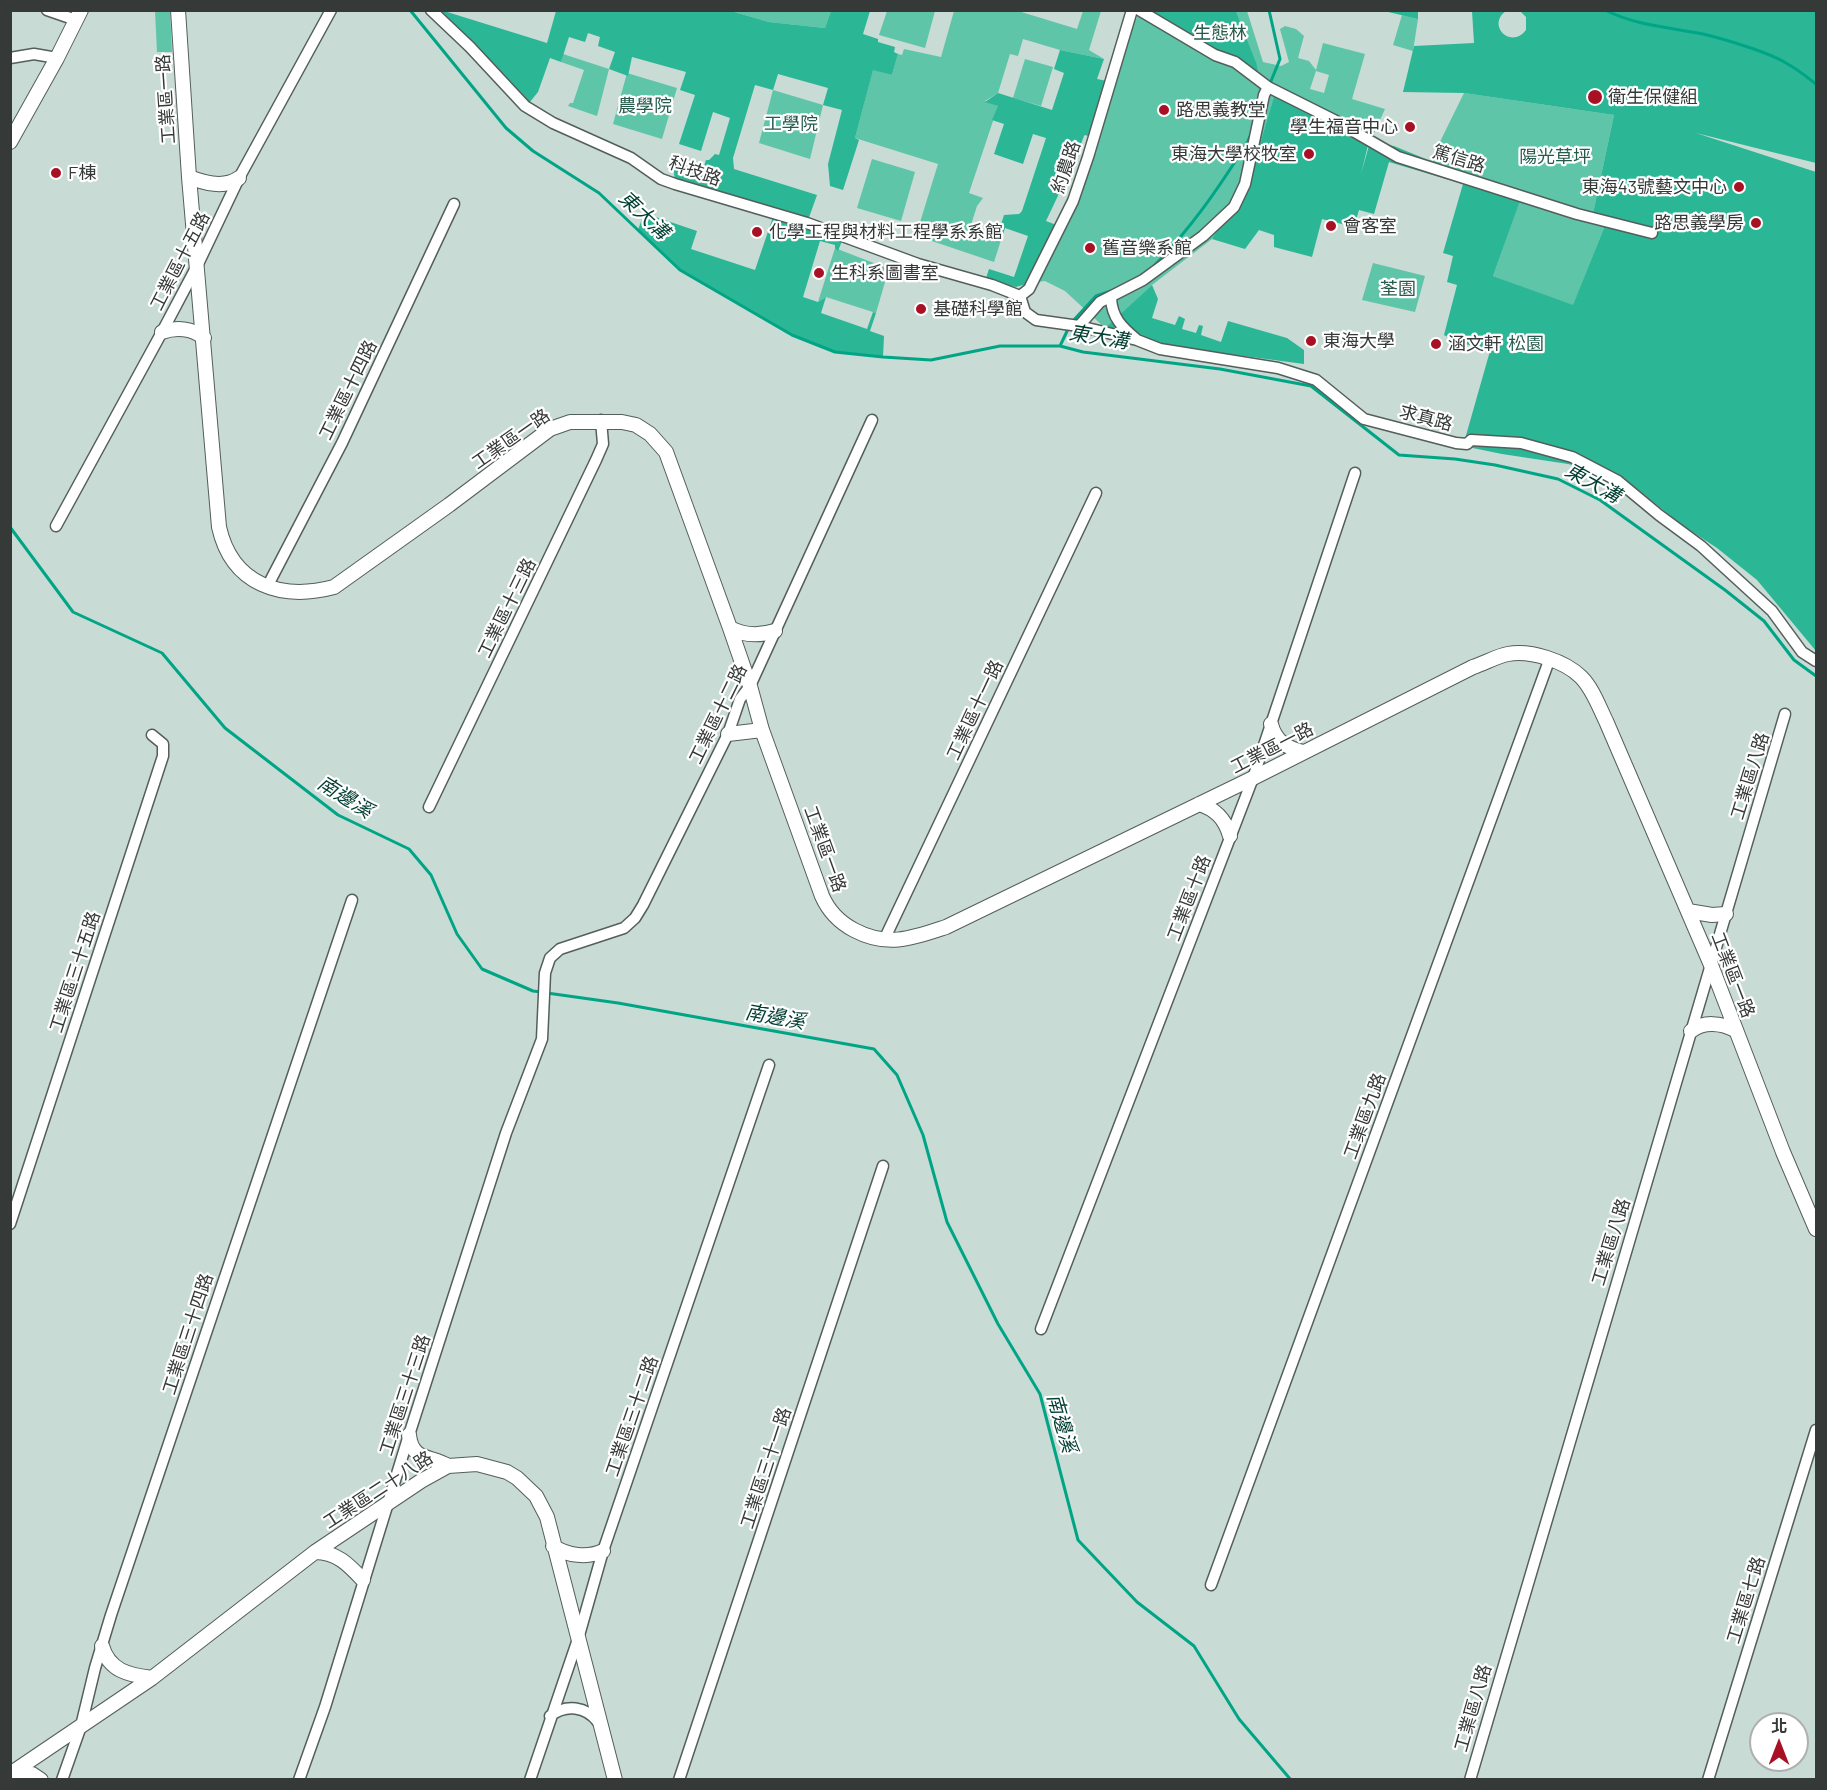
<!DOCTYPE html>
<html>
<head>
<meta charset="utf-8">
<style>
	body { margin:0 }
	#map { position:relative; width:1827px; height:1790px; overflow:hidden; background:#dae5e1; font-family:Barlow,"Noto Sans TC",sans-serif }
	canvas { display:block }
	.frame { position:absolute; inset:0; border:12px solid #353938; pointer-events:none }
	.north { position:absolute; left:1749px; top:1712px; width:60px; height:60px; box-sizing:border-box; background:#fff; border:2px solid #aeb0af; border-radius:50%; rotate:0deg; font-size:16px; font-weight:700; line-height:24px; text-align:center; color:#353938 }
	.north::after { content:''; display:block; margin:auto; width:21px; height:27px; background:#a81024; clip-path:polygon(50% 0,100% 100%,50% 72%,0 100%) }
</style>
</head>
<body>
<div id="map">
<canvas width="1827" height="1790"></canvas>
<div class="frame"></div>
<div class="north">北</div>
</div>
<script>
const ctx = document.querySelector('canvas').getContext('2d');
ctx.lineJoin = 'round';
function fillPath(path, color) {
  ctx.fillStyle = color;
  ctx.fill(path, 'evenodd');
}
function stroke(path, color, width, dash) {
  ctx.strokeStyle = color;
  ctx.lineWidth = width;
  ctx.lineCap = dash ? 'butt' : 'round';
  ctx.setLineDash(dash || []);
  ctx.stroke(path);
}
function write(font, color, halo, rows, align = 'center') {
  ctx.font = font + ' Barlow,"Noto Sans TC",sans-serif';
  ctx.lineWidth = 4.5;
  ctx.setLineDash([]);
  ctx.textBaseline = 'middle';
  ctx.strokeStyle = halo;
  ctx.fillStyle = color;
  for (const [text, x, y, turn = 0] of rows) {
    ctx.save();
    ctx.translate(x, y);
    ctx.rotate((+turn || 0) * Math.PI / 180);
    ctx.textAlign = isNaN(turn) ? turn : align;
    if (halo) ctx.strokeText(text, 0, 0);
    ctx.fillText(text, 0, 0);
    ctx.restore();
  }
}
fillPath(new Path2D(`
	M11,11H1816V1779L11,1780ZM1761,1724H1797V1760H1761Z`), '#c8dbd4');
fillPath(new Path2D(`
	M155,11H170L172,52H157Z
	M731,11H831L825,28L769,22Z
	M887,11H935L925,48L879,35Z
	M954,11H1018L1077,29L1083,11H1101L1089,50L1104,59L1060,50L1023,39L1018,56L1010,54L998,93L985,101L998,106L969,193L983,198L977,206L969,231L1001,240L994,262L923,238L927,226L917,232L938,164L855,138L873,69L892,75L898,54L902,55L904,49L941,57Z
	M1140,11L1256,62L1236,11H1247L1263,62L1281,66L1289,62L1280,29L1285,26L1296,29L1304,36L1298,58L1309,61L1316,70L1323,43L1365,54L1352,99L1385,109L1370,142L1276,91L1257,154L1236,196L1212,239L1152,285L1105,328L1065,291L1045,281L1030,283L1068,208L1088,153V136L1107,81ZM1316,71L1329,75L1324,93L1310,89Z
	M1402,15L1418,19L1413,51L1393,45Z
	M563,54L609,69L597,116L568,106L570,103H573L584,70L561,62Z
	M1025,59L1053,67L1041,106L1013,98Z
	M627,73L677,88L662,139L613,124Z
	M773,90L823,105L810,159L759,143Z
	M1464,93L1614,115L1591,223L1604,228L1573,306L1493,276L1521,197L1430,162Z
	M872,159L915,172L901,221L857,208Z
	M835,248L884,267L885,282L876,313L826,297L818,302Z
	M1373,263L1425,276L1415,312L1362,300Z`), '#5ec5a9');
fillPath(new Path2D(`
	M425,11H444L547,43L556,11H731L769,22L825,28L831,11H870L863,34L878,39V42L895,47L894,52L898,54L892,75L873,70L855,138L859,140L843,190L830,186L828,164L842,110L823,105L828,88L778,74L773,90L755,85L733,158L734,169L817,195L807,223L844,236L838,251L835,248V245L820,241L803,297L818,302L826,297L821,313L867,329L873,312L876,313L870,331L884,336L883,357L835,352L792,335L680,270L638,230L644,213L697,231L691,249L755,270L774,214L675,184L673,161L703,170L706,160H709L715,154L719,155L730,118L713,112L701,151L679,144L695,95L680,90L686,72L632,57L628,76L609,69L615,52L598,46L600,37L588,33L585,42L569,37L561,62L550,58L538,92L525,108Z
	M1139,11H1236L1256,62L1260,81Z
	M1384,11H1418V19Z
	M1472,11H1506C1486,25 1511,50 1526,30V17L1520,11H1816L1815,25L1816,26V163L1696,133L1816,172V651L1757,580L1717,548L1682,525L1622,477L1568,464L1502,454L1463,446L1490,351L1455,341L1444,335L1457,285L1447,282L1453,256L1443,253L1463,184L1389,162L1374,214L1359,210L1354,227L1322,219L1312,257L1274,247V235L1259,230L1245,249L1212,239L1236,196L1257,154L1276,90L1370,137L1361,174L1370,142L1394,146L1521,198L1493,276L1573,305L1604,228L1591,223L1614,115L1464,93L1403,92L1414,46L1474,43Z
	M1060,50L1104,59L1097,79L1107,81L1088,136L1085,135L1084,136L1073,164L1046,221L1059,226L1030,283L1016,287L985,281L989,269L1014,277L1028,236L1005,228L1001,240H996L1004,215L1019,214L1022,211L1046,138L1033,134L1023,164L994,154L1004,124L992,120L998,106L985,102L998,93L1052,110L1064,73L1054,69Z
	M1152,285L1158,299L1152,318L1175,325L1179,316L1185,319L1182,329L1196,333L1199,325L1203,326L1201,335L1221,342L1228,321L1287,338L1304,350V364L1154,344L1105,328Z`), '#2bb696');
stroke(new Path2D(`
	M410,10L506,128L533,151L599,193L680,270L792,335L835,352L883,357L931,360L1000,346H1060L1083,352L1220,369L1311,386L1399,455L1455,459L1495,465L1558,479L1600,500L1725,590L1764,621L1794,660L1816,676
	M1269,10L1280,59L1269,86
	M1605,10C1637,26 1669,27 1703,34C1724,39 1768,52 1786,63C1797,69 1807,77 1816,84
	M1154,266C1192,227 1218,189 1247,143L1251,134
	M1072,322L1096,296L1111,291
	M1060,346L1069,327
	M10,527L73,612L162,653L225,728L338,815L409,849L431,875L457,934L482,969L533,991L541,992
	M547,993L618,1003L874,1049L897,1075L923,1135L947,1222L998,1324L1040,1394L1078,1540L1137,1602L1194,1646L1239,1719L1291,1780`), '#00a586', 3);
const minor = new Path2D(`
	M47,10L76,20
	M431,10L470,47L525,106L553,123L631,158L661,179L675,184L807,223L918,264L992,285L1020,296
	M1139,10L1215,55L1235,62L1268,87L1334,120L1398,157L1577,214L1652,233
	M10,58L34,54L57,58
	M1020,296L1025,312L1036,320L1079,326L1137,340L1160,349L1278,368L1316,380L1364,419L1456,443L1467,444L1471,440L1521,443L1572,457L1618,481L1659,515L1701,546L1772,611L1802,652L1816,661
	M1020,296L1029,289L1073,201L1088,157L1132,10
	M1111,298C1112,318 1122,327 1136,339
	M1079,326L1100,302L1143,280L1203,236L1234,207L1245,184L1264,95L1268,87
	M56,526L162,332L198,264L239,178L331,10
	M267,587L342,443L454,204
	M429,807L596,460L603,444L601,420
	M884,940L1096,493
	M10,1224L163,756V744L152,735
	M1041,1329L1253,778L1355,473
	M1211,1585L1550,658
	M550,1716C566,1704 586,1706 598,1722
	M62,1780L81,1726L95,1668L111,1615L352,900
	M299,1780L325,1707L409,1435L506,1133L542,1039L545,973L550,958L560,949L624,928L635,918L643,905L728,734L740,699L750,686L872,420
	M530,1780L578,1639L603,1551L769,1065
	M679,1780L883,1166
	M1470,1780L1785,714
	M1708,1780L1816,1430`);
const tertiary = new Path2D(`
	M178,10L189,177L219,527C232,585 281,601 334,587L449,505L550,429L570,422H622L636,425L650,434L666,452L730,628L750,686L762,730L822,896C829,912 839,922 854,930C888,948 913,938 946,927L1253,778L1473,667C1485,663 1497,656 1508,654C1531,650 1565,661 1581,677C1593,689 1599,707 1606,721L1711,965L1783,1152L1816,1229
	M10,142L57,58L81,10
	M189,177C204,183 224,189 239,178
	M162,332C176,327 192,328 204,338
	M730,628C745,636 759,636 775,631
	M1271,724C1275,741 1287,748 1303,752
	M728,734L762,730
	M1199,804C1216,809 1225,819 1230,836
	M1688,911L1712,915L1726,914
	M1691,1031C1704,1021 1721,1023 1735,1030
	M409,1435C412,1462 431,1455 448,1466
	M553,1546C567,1556 588,1558 603,1551
	M315,1552C337,1552 349,1565 363,1580
	M102,1646C109,1671 129,1675 152,1678
	M10,1774L152,1678L315,1552L421,1481L448,1466L477,1464L507,1472L517,1478L536,1496L547,1517L615,1780
	M13,1774H32L41,1780`);
stroke(minor, '#545e5a', 13);
stroke(tertiary, '#545e5a', 16);
stroke(minor, '#fff', 10);
stroke(tertiary, '#fff', 14);
for (const [x, y, r, color] of [
	[1595,97,8,"#a81024"],
	[1164,110,6,"#a81024"],
	[1410,127,6,"#a81024"],
	[1309,154,6,"#a81024"],
	[56,173,6,"#a81024"],
	[1739,187,6,"#a81024"],
	[1756,223,6,"#a81024"],
	[1331,226,6,"#a81024"],
	[757,232,6,"#a81024"],
	[1090,248,6,"#a81024"],
	[819,273,6,"#a81024"],
	[921,309,6,"#a81024"],
	[1311,341,6,"#a81024"],
	[1436,344,6,"#a81024"]
]) {
  const dot = new Path2D();
  dot.arc(x, y, r, 0, 2 * Math.PI);
  ctx.fillStyle = color;
  ctx.fill(dot);
  stroke(dot, '#fff', 2);
}
write('18px', '#265b4c', '#fff', [
	["生態林",1220,33],
	["農學院",645,106],
	["工學院",791,124],
	["陽光草坪",1555,157],
	["荃園",1398,289],
	["松園",1526,344]
]);
write('18px', '#353938', '#fff', [
	["衛生保健組",1608,97],
	["路思義教堂",1176,110],
	["學生福音中心",1398,127,"right"],
	["東海大學校牧室",1297,154,"right"],
	["F棟",68,173],
	["東海43號藝文中心",1727,187,"right"],
	["路思義學房",1744,223,"right"],
	["會客室",1343,226],
	["化學工程與材料工程學系系館",769,232],
	["舊音樂系館",1102,248],
	["生科系圖書室",831,273],
	["基礎科學館",933,309],
	["東海大學",1323,341],
	["涵文軒",1448,344]
], 'left');
write('18px', '#353938', '#fff', [
	["工業區一路",166,99,-94],
	["篤信路",1459,159,17],
	["約農路",1066,167,-71],
	["科技路",695,171,20],
	["工業區十五路",180,261,-63],
	["工業區十四路",348,390,-64],
	["求真路",1426,418,15],
	["工業區一路",511,439,-35],
	["工業區十三路",507,608,-64],
	["工業區十一路",975,710,-65],
	["工業區十二路",718,714,-64],
	["工業區一路",1272,748,-27],
	["工業區八路",1750,776,-73],
	["工業區一路",825,849,70],
	["工業區十路",1189,898,-69],
	["工業區三十五路",75,972,-72],
	["工業區一路",1733,975,69],
	["工業區九路",1365,1116,-70],
	["工業區八路",1611,1242,-73],
	["工業區三十四路",188,1334,-72],
	["工業區三十三路",405,1395,-72],
	["工業區三十二路",632,1416,-71],
	["工業區三十一路",766,1468,-72],
	["工業區二十八路",378,1490,-33],
	["工業區七路",1746,1600,-73],
	["工業區八路",1473,1708,-74]
]);
write('italic 20px', '#023e31', '#fff', [
	["東大溝",644,215,43],
	["東大溝",1099,337,9],
	["東大溝",1593,483,29],
	["南邊溪",345,797,32],
	["南邊溪",775,1017,10],
	["南邊溪",1062,1423,74]
]);
</script>
</body>
</html>
